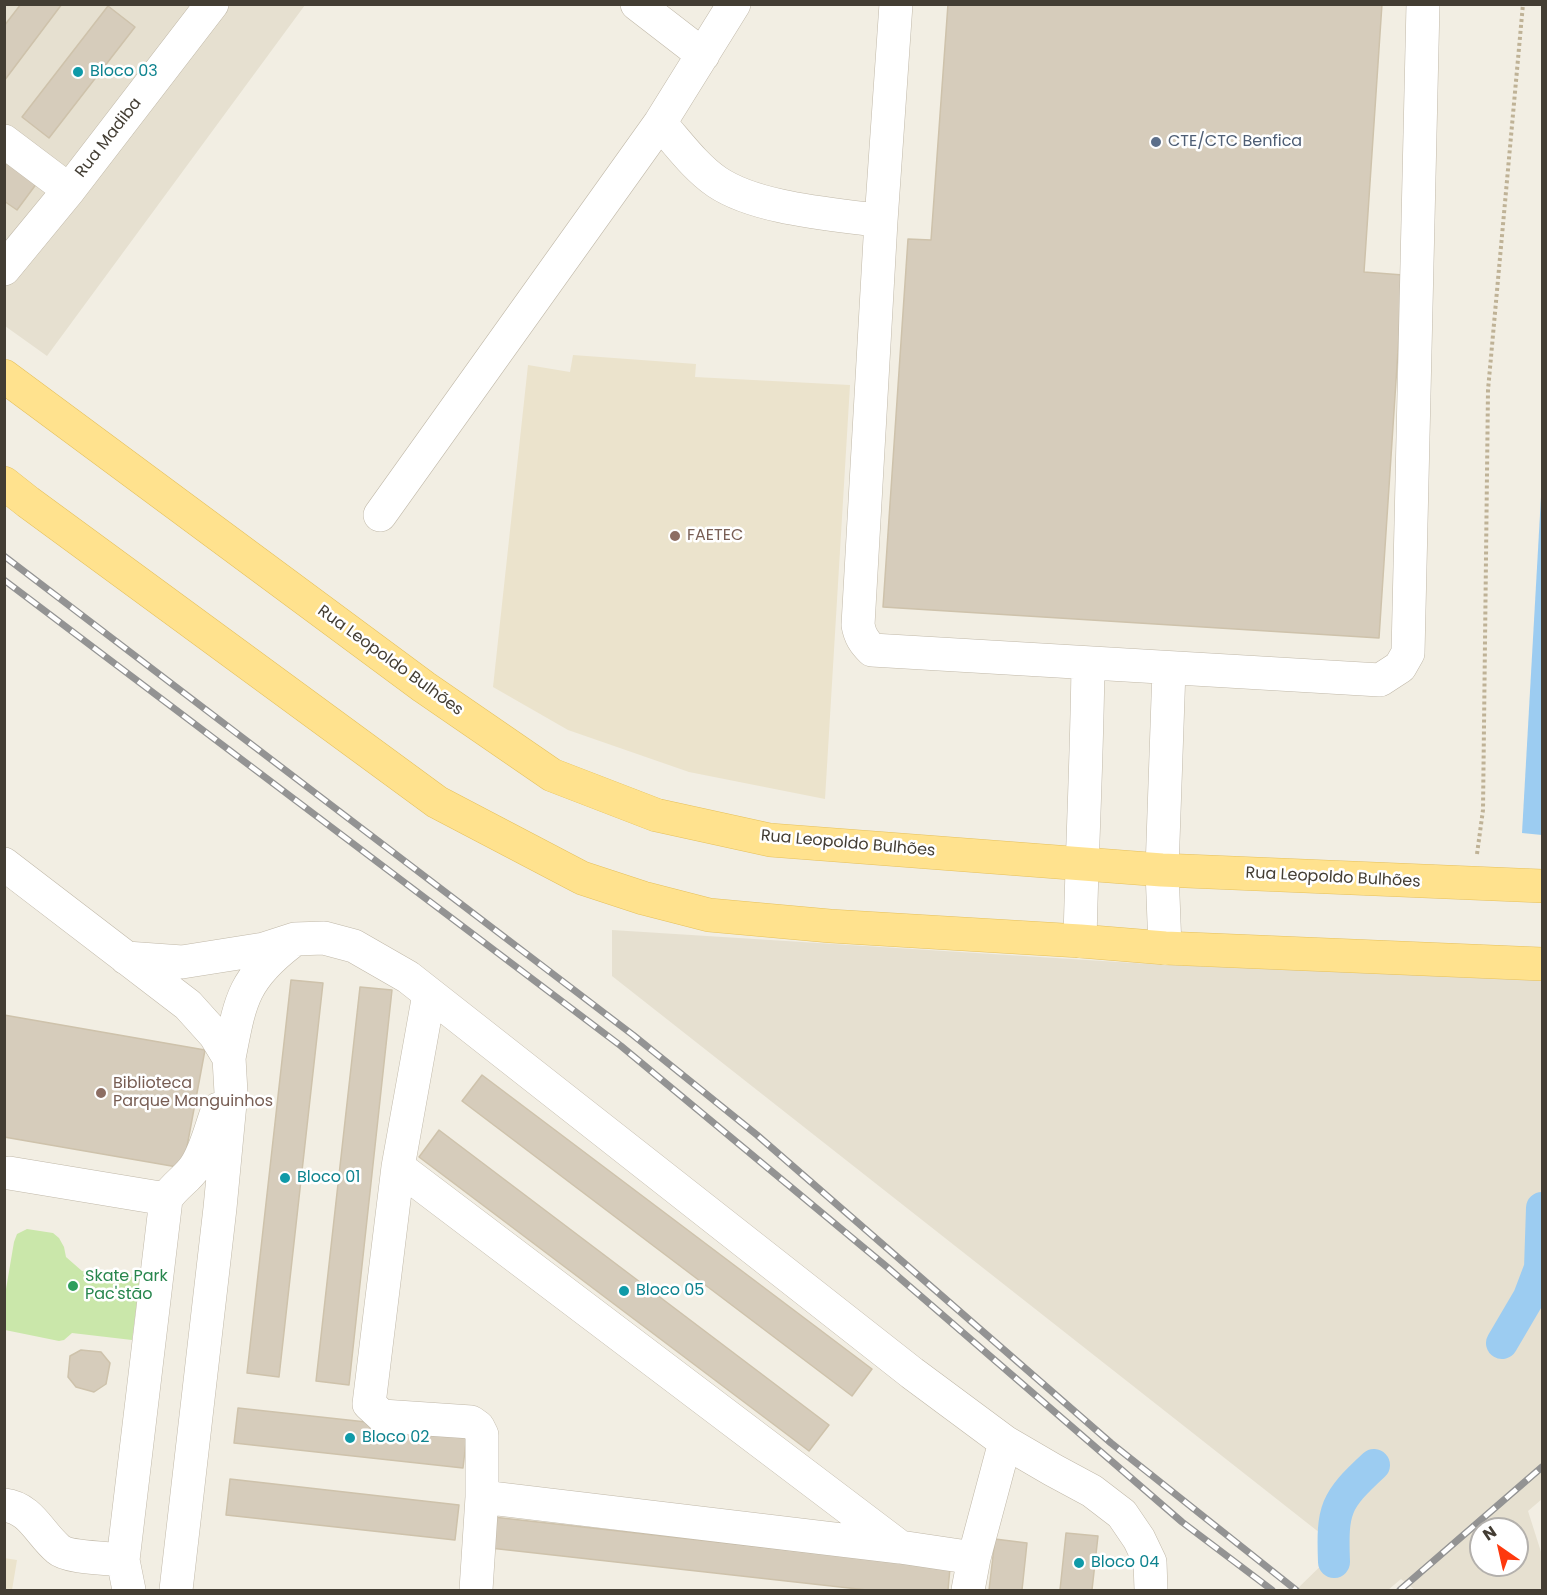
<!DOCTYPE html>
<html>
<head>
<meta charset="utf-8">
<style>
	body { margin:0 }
	#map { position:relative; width:1547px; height:1595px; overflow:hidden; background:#f2eee3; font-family:Poppins,sans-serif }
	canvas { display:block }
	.frame { position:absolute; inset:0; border:6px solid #433d33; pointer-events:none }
	.north { position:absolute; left:1469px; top:1517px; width:60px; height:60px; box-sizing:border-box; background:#fff; border:2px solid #b4b1ad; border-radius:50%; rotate:326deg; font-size:16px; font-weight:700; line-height:24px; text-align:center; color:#433d33 }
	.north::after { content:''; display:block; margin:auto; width:21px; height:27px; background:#fe390e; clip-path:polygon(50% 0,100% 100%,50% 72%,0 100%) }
</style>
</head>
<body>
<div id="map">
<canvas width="1547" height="1595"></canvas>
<div class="frame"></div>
<div class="north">N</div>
</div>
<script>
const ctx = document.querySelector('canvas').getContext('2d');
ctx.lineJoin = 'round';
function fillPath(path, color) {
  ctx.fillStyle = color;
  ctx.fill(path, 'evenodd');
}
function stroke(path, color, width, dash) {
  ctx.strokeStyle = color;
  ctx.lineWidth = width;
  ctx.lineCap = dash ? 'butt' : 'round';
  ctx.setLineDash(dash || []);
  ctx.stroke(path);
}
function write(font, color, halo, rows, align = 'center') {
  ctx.font = font + ' Poppins,sans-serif';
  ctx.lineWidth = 5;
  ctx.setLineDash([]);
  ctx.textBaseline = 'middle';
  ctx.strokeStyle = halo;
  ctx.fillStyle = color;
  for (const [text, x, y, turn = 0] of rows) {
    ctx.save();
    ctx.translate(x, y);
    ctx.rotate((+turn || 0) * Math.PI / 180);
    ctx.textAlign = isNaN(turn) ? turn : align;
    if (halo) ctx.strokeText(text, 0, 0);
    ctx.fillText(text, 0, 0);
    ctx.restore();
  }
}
fillPath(new Path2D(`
	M4,5H305L47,356L5,326Z
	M612,930L1166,965L1542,977V1499L1528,1511L1542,1555V1590H1415L1401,1579L1388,1590H1296L1339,1548L612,976ZM1481,1529H1517V1565H1481Z`), '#e6e0d0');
fillPath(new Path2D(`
	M573,355L696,364L695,377L850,385L825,799L689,772L568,730L493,687L528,365L570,372Z
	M4,1558L17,1560L12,1590H5Z`), '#ebe3cc');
fillPath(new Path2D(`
	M27,1229L53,1233L59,1238L64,1247L66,1257L82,1271L140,1278L132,1340L72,1333L64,1340L59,1341L5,1330V1295L14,1242L17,1234Z`), '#cae7aa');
fillPath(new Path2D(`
	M1542,479V835L1522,833Z`), '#9cccf1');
stroke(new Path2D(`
	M1502,1343L1529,1297L1540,1268L1542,1208
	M1334,1562C1332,1509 1335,1501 1374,1465`), '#9cccf1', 32);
const building = new Path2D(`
	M21,4H62L4,81V26Z
	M948,4H1382L1364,272L1403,275L1379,638L883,607L908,239L931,240Z
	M108,6L135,27L49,138L22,117Z
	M4,159L37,183L17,210L4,201Z
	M291,980L323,983L279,1377L247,1373Z
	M360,987L392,990L349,1385L316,1381Z
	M4,1015L205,1050L183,1168L4,1137Z
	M482,1075L872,1369L852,1396L462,1101Z
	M439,1130L829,1425L809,1451L419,1157Z
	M81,1350L101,1352L110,1363L106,1384L94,1392L76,1387L68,1377L70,1356Z
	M238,1408L467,1433L463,1468L234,1443Z
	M230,1479L459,1505L455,1540L226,1515Z
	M493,1517L950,1568L948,1590H867L490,1548Z
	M1066,1533L1098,1536L1092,1590H1060Z
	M995,1539L1027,1543L1022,1590H989Z`);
fillPath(building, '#d6ccbb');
stroke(building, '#cec2ab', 1.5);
const minor = new Path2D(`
	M637,4L703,55
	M896,4L881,221L858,625C860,636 864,642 872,650L1380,680L1400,667L1408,653L1423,4
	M660,123C678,143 695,167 717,182C757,209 833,214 881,221
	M4,141L69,190
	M4,269L69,190L212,4
	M380,515L660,123L734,4
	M4,864L188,1005L215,1035L229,1058L231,1093L220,1208L176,1590
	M1080,941C1082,848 1087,756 1088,663
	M1165,948L1162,870L1169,669
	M126,958L182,962L264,949L295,939L324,938L354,946L408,977L912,1373L1005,1442L1053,1470L1092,1491L1122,1514L1139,1539L1150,1562L1151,1590
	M429,994L398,1167L369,1404L382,1416L471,1422L478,1427L482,1435V1497
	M229,1058C240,1002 242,980 290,943
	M398,1167L900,1547
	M9,1173L166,1199
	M4,1505C31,1508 39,1533 58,1549C68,1558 108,1558 123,1560
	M129,1590L123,1560L166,1199C174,1186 187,1179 195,1167C206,1151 211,1127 218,1109
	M476,1590L482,1497L900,1547L974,1558
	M968,1590L974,1558L1005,1442`);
const major = new Path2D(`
	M4,376L424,687L552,775L656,815L770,840L1162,870L1542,886
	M4,483L28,502L437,802L582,878L643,898L709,915L830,926L1080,941L1165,948L1542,964`);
stroke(minor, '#c0b8a8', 34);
stroke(major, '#e5c05d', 34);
stroke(new Path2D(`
	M1477,854L1483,810L1488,390L1523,4`), '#bfb296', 4, [3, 3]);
stroke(minor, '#fff', 33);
stroke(major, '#ffe28e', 33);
const rail = new Path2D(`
	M4,556L633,1035L757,1135L1111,1443L1296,1590
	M4,580L621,1046L887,1267L1182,1522L1272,1590
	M1400,1590L1542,1467`);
stroke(rail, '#939393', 7);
stroke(rail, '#fff', 4.5, [14]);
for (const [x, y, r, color] of [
	[78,72,6,"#0f9aa8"],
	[1156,142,6,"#5c6f8a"],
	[675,536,6,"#8d6e63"],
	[101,1093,6,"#8d6e63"],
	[285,1178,6,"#0f9aa8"],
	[73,1286,6,"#2e9e5b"],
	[624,1291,6,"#0f9aa8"],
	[350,1438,6,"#0f9aa8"],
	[1079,1563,6,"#0f9aa8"]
]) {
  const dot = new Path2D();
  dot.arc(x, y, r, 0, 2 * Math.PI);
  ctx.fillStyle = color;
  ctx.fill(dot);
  stroke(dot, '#fff', 2);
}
write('16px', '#0d838f', '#fff', [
	["Bloco 03",90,72],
	["Bloco 01",297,1178],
	["Bloco 05",636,1291],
	["Bloco 02",362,1438],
	["Bloco 04",1091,1563]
], 'left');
write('16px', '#433d33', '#fff', [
	["Rua Madiba",109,138,-52],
	["Rua Leopoldo Bulhões",390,661,36],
	["Rua Leopoldo Bulhões",848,844,5],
	["Rua Leopoldo Bulhões",1333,878,3]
]);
write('16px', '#4e5e75', '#fff', [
	["CTE/CTC Benfica",1168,142]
], 'left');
write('16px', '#785e54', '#fff', [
	["FAETEC",687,536],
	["Biblioteca",113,1084],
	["Parque Manguinhos",113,1102]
], 'left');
write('16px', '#27864d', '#fff', [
	["Skate Park",85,1277],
	["Pac'stão",85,1295]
], 'left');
</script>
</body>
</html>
